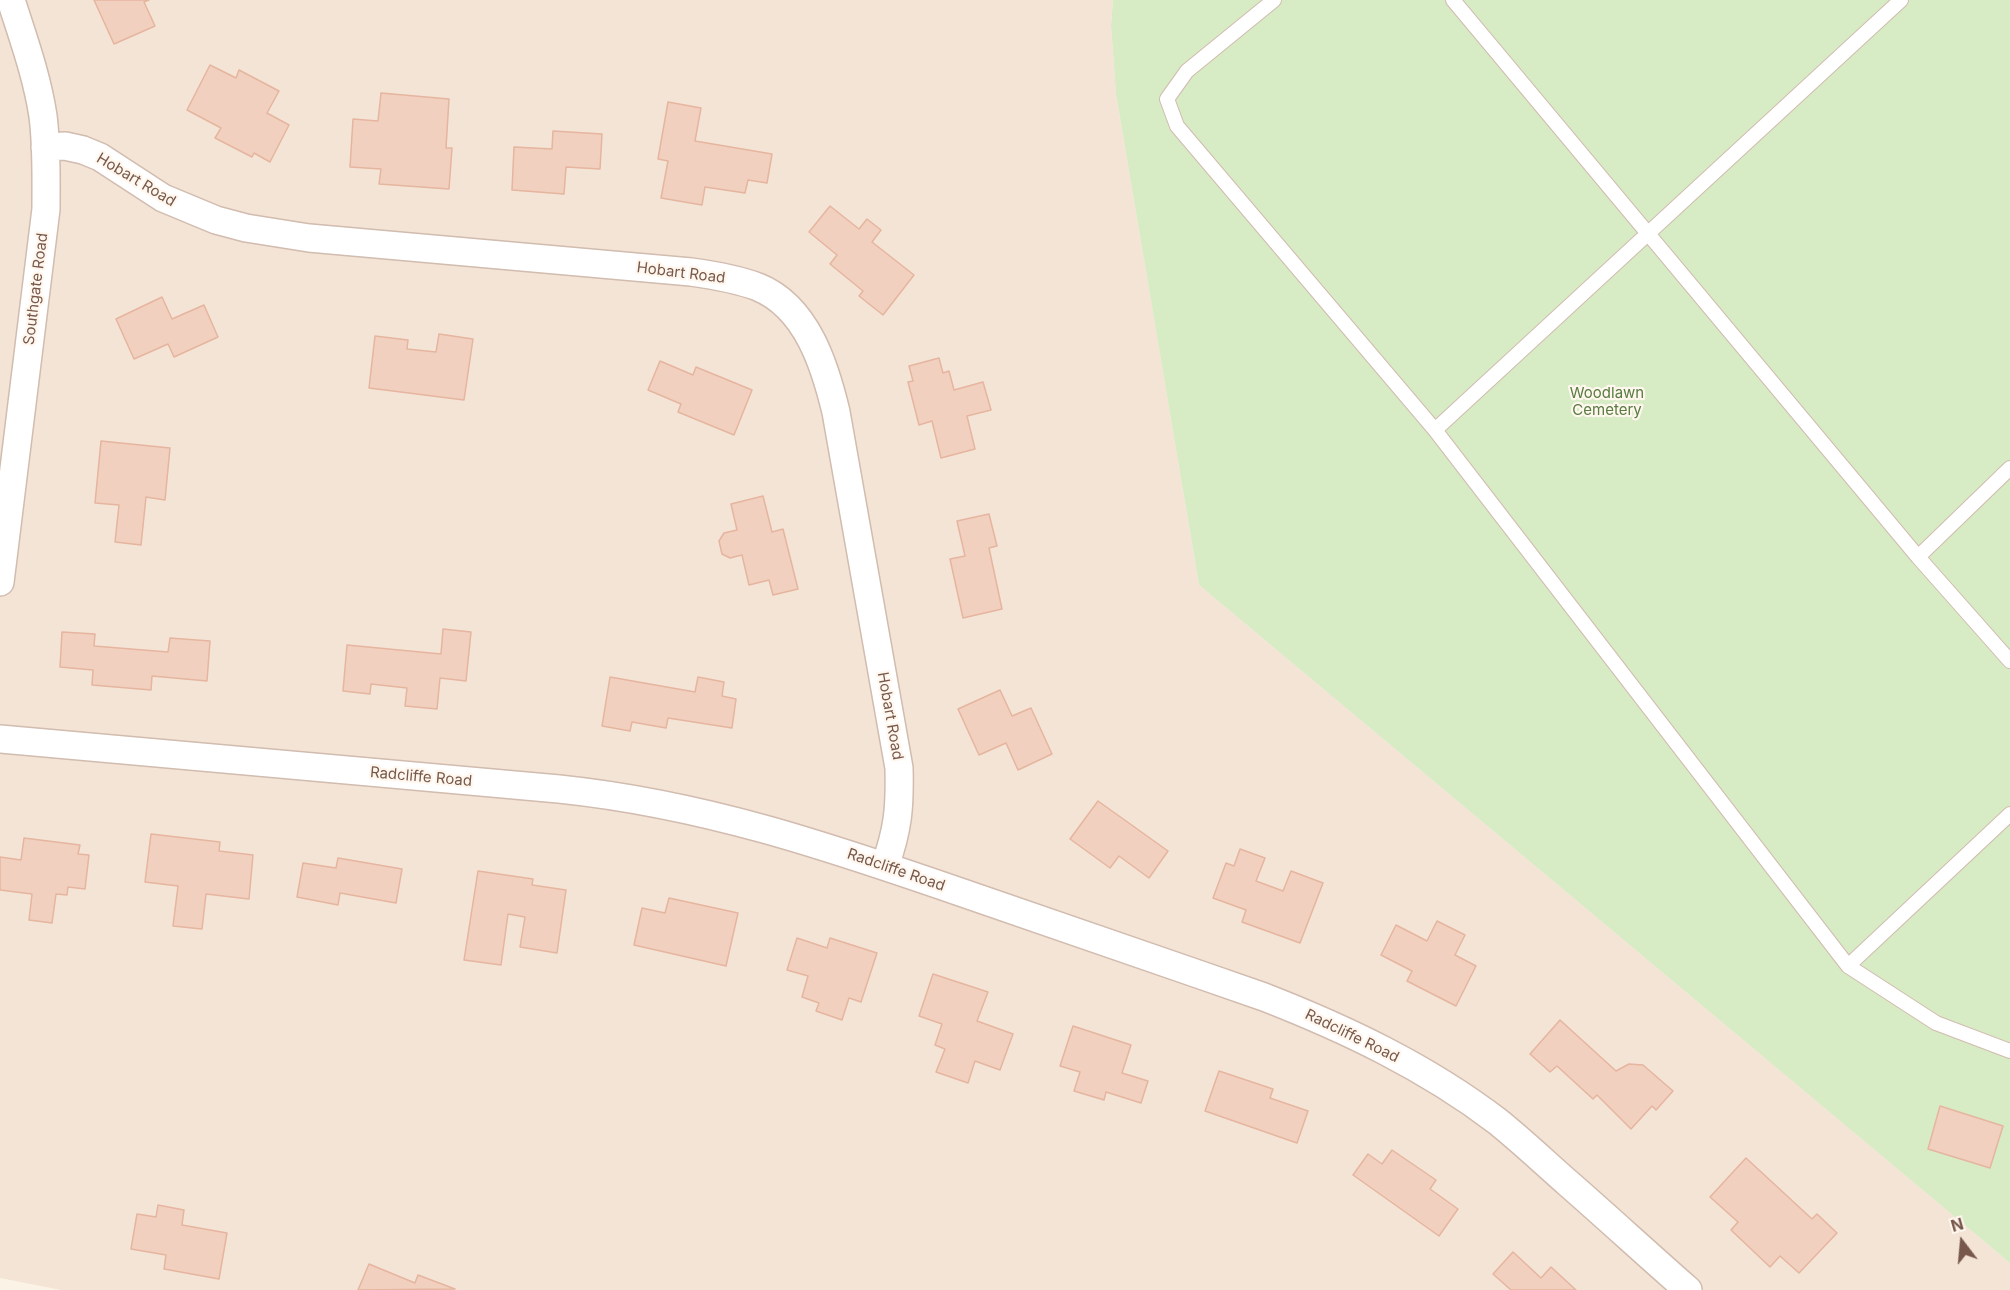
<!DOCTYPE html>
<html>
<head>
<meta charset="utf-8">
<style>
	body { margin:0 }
	#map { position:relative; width:2010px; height:1290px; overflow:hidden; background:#fcf3e7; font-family:Inter,sans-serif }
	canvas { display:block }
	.north { position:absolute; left:1932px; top:1212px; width:60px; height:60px; -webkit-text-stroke:4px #fff7ee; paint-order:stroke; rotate:344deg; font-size:16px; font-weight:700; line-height:24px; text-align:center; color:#77584b }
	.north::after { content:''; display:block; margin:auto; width:21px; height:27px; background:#77584b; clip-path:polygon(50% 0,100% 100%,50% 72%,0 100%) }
</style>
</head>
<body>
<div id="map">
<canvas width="2010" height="1290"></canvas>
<div class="north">N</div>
</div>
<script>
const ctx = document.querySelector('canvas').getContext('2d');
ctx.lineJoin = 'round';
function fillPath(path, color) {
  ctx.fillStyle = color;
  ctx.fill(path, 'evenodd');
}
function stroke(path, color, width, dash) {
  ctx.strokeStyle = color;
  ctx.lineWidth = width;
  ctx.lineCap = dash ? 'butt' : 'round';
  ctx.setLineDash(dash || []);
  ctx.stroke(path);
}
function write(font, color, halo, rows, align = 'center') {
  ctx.font = font + ' Inter,sans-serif';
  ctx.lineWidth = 4.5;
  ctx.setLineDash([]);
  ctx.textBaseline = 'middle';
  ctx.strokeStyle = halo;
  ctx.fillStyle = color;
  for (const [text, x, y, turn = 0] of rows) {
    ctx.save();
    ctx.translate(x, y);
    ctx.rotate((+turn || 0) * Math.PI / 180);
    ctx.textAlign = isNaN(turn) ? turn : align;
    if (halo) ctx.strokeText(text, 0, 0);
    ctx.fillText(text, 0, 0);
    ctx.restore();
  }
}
fillPath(new Path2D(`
	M0,0H1113L1111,25L1116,94L1199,585L2010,1263V1290H61L0,1278Z`), '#f4e4d6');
fillPath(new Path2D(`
	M1113,0H2010V1263L1199,585L1116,94L1111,25Z`), '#d7ebc5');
const building = new Path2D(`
	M94,0H149L144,2L155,26L114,44Z
	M210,65L236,78L239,70L279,91L267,113L289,125L270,162L254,153L252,157L215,138L221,128L187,110Z
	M381,93L449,99L446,148H452L449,189L379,184L381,169L350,167L353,119L378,121Z
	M668,102L701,108L695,141L772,154L767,183L748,180L745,193L705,187L702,205L661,198L668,161L658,159Z
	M553,131L602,134L600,169L566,167L564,194L512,190L514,147L552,149Z
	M830,206L859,229L867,219L881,230L872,242L914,275L883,315L859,296L863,291L830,264L837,255L809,232Z
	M162,297L172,319L204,305L218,337L174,357L168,344L134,359L116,319Z
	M439,334L473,339L464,400L369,388L375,336L408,340L407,349L436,352Z
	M939,358L943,373L949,371L954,390L983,382L991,410L967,416L975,449L941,458L932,421L919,425L908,382L913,381L909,366Z
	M660,361L693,375L696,367L752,390L734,435L678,412L681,404L648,390Z
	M101,441L170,448L165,500L146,497L141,545L115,542L119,505L95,503Z
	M763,496L772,532L783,529L798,589L773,595L769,580L749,585L742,555L730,558L722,554L719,541L724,533L737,530L731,504Z
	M989,514L997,546L989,548L1002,609L963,618L950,559L965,556L957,521Z
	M443,629L471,632L466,681L440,678L437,709L405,706L407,688L371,684L370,694L343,691L347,645L441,654Z
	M62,632L95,634L94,646L168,652L170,638L210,641L207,681L152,676L151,690L92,685L93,670L60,667Z
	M610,677L695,692L698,677L724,682L722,696L736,699L732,728L668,718L666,728L632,722L630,731L602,726Z
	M1000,690L1012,716L1031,708L1052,754L1018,770L1006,743L979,755L958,709Z
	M1098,801L1168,851L1149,878L1119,856L1110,868L1070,839Z
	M151,834L220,842L219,851L253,855L249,899L206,894L202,929L173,926L178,886L145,882Z
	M24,838L80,845L78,854L89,855L85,889L68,887L67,895L56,894L52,923L29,920L32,894L0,890V857L21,860Z
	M1240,849L1265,858L1256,881L1283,891L1291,871L1323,883L1300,943L1242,922L1246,910L1213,898L1226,863L1234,866Z
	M338,858L402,869L396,903L340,893L338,905L297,897L303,863L336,868Z
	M478,871L533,879L532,885L566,890L557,953L520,947L525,917L508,914L501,965L464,960Z
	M669,898L738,913L726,966L634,945L642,908L665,913Z
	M1437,921L1465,935L1455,955L1476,966L1456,1006L1407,981L1412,971L1381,955L1396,925L1427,941Z
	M797,938L827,948L830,938L877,953L861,1002L849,998L842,1020L816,1011L819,1003L802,997L808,976L787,970Z
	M933,974L988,992L977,1021L1013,1034L1000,1070L975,1061L968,1083L936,1072L945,1049L935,1045L942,1024L919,1016Z
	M1560,1020L1616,1071L1629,1064L1643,1065L1673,1091L1656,1110L1652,1106L1631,1129L1597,1095L1593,1099L1557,1066L1550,1072L1530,1054Z
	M1073,1026L1131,1045L1122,1073L1148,1081L1141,1103L1106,1092L1104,1100L1074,1091L1080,1072L1060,1066Z
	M1219,1071L1273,1089L1270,1098L1308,1111L1297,1143L1205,1111Z
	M1940,1106L2003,1126L1990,1168L1928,1149Z
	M1392,1150L1436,1180L1430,1189L1458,1209L1439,1236L1353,1175L1368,1154L1382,1164Z
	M1746,1158L1812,1219L1817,1214L1837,1233L1799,1273L1780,1256L1770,1267L1731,1230L1738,1222L1710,1197Z
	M158,1205L184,1210L182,1225L227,1233L219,1279L164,1269L166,1255L131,1249L137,1214L156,1217Z
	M1513,1252L1541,1278L1551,1267L1576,1290H1511L1493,1274Z
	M369,1264L415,1283L418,1275L455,1289L358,1290Z`);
fillPath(building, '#f2d0bf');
stroke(building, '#e5b59f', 1.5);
const lane = new Path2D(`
	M1274,0L1187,71L1167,99L1177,126L1435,430L1848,966L2010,814
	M1453,0L1918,557L2010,661
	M1435,430L1901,0
	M1918,557L2010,468
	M1848,966L1936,1023L2010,1051`);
const street = new Path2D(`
	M45,147L65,146L83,150L100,157L163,198L216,220L246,228L309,238L691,272C713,275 737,279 758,287C807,307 825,366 836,412L899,768C900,808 898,829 885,866
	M0,582L46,209C46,178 47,147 43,116C37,76 23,38 11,0
	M0,739L559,789C703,804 827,846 963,893C1064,928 1164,962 1264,997C1346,1029 1426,1067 1497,1121C1522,1141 1545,1163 1569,1184C1609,1219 1648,1255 1688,1290`);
stroke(lane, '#d1bcaf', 16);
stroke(street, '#d1bcaf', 30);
stroke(lane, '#fff', 14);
stroke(street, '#fff', 27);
write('15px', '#77584b', '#fff7ee', [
	["Hobart Road",136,180,31],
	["Hobart Road",681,273,7],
	["Southgate Road",36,289,-83],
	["Hobart Road",890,716,80],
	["Radcliffe Road",421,777,5],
	["Radcliffe Road",896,870,19],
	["Radcliffe Road",1352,1036,26]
]);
write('15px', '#587c42', '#fff7ee', [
	["Woodlawn",1607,393],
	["Cemetery",1607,410]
]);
</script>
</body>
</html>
